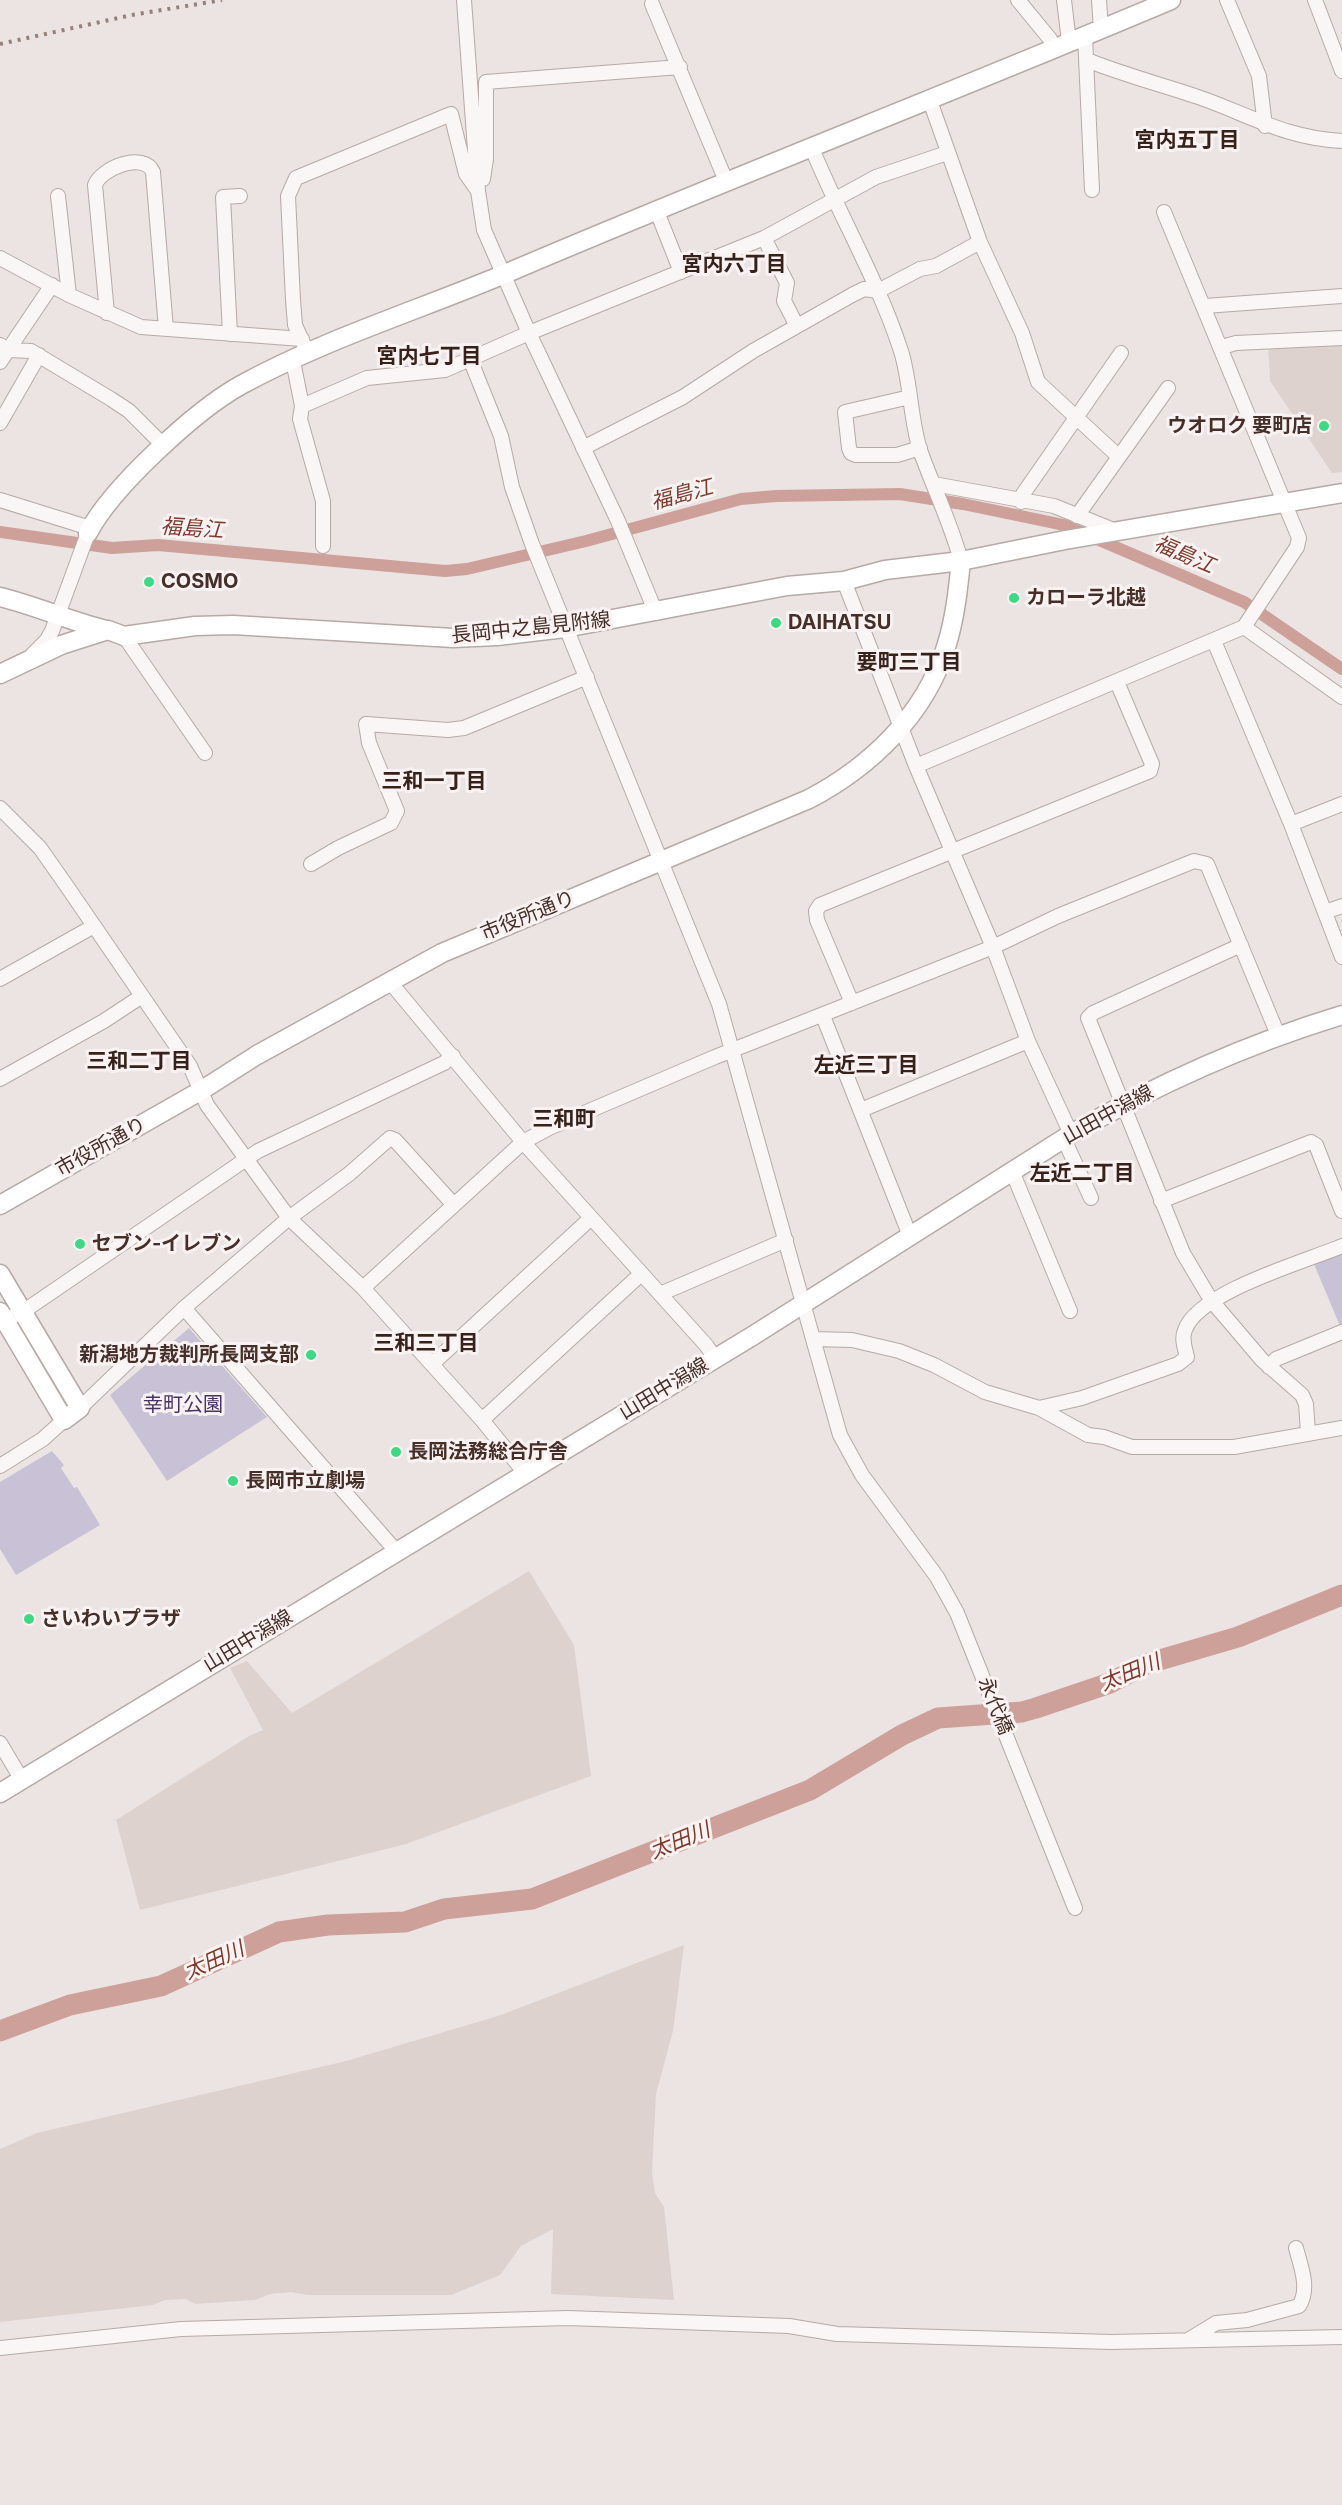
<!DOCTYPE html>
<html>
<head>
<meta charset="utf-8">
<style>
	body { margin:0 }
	canvas { display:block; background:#ebe4e2 }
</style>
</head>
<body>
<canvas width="1342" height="2505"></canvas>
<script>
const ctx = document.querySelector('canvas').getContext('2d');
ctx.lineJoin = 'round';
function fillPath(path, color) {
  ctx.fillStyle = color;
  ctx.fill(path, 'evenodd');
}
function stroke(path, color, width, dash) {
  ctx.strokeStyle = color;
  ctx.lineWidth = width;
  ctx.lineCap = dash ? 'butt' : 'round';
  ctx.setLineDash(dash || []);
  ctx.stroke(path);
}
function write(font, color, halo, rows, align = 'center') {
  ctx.font = font + ' Inter,"Noto Sans JP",sans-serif';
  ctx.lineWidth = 6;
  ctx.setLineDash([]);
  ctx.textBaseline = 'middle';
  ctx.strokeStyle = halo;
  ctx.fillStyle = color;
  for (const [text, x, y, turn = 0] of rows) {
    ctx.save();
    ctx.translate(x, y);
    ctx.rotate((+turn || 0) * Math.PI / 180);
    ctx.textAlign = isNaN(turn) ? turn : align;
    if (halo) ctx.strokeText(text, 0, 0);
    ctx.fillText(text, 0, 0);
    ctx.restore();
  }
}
fillPath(new Path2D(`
	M1342,341V472L1332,473L1270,381L1268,345Z
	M529,1571L574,1645L591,1776L406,1844L140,1910L116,1820L249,1736L263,1730L230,1668L247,1661L292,1713Z
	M684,1945L673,2031L656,2094L652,2173L655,2193L664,2207L674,2300L551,2294L553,2229L521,2246L500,2275L451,2295H308L291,2292L270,2294L255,2300L195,2304L186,2299L165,2300L153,2305L0,2322V2149L37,2133L346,2061L498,2016Z`), '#ded2cf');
fillPath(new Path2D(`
	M1342,1252V1326H1340L1314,1264Z
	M189,1328L267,1417L167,1481L110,1395Z
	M52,1451L64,1465L61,1468L74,1488L77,1487L100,1525L16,1575L0,1549V1482Z`), '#c9c2d6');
stroke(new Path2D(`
	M0,532L112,548L158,545L445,571L467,569L586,541L741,499L776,496L900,494L963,504L1064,525L1244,602L1342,669`), '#cea09a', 12);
stroke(new Path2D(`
	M0,2031L70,2005L161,1986L279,1932L328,1925L405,1922L444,1909L532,1899L810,1790L902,1735L938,1718L1022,1712L1036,1708L1110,1683L1146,1664L1238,1637L1342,1595`), '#cea09a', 21);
const street = new Path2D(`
	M464,0L478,191L484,230L529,333L618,521L656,613
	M1018,0L1050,39L1054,48
	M1064,0L1069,42
	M1099,0L1101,30
	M1227,0L1259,76L1265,126
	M1315,0L1342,71
	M652,4L726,181
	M1085,36L1092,190
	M1087,60C1124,75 1163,85 1201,98C1252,116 1285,138 1342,141
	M929,98L980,242L1022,333L1038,382L1118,456
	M811,146C839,215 878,280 901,351C911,383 910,418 920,450C933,487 951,523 961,561
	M483,179L486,159V82L680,67
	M58,196L69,295
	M656,209L681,272
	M764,238L787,283L784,301L797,326
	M0,258L69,295L141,327L302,339
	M1205,306L1342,296
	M107,313L95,185C101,168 144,151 153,172L166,329
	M230,334L223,197L240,196
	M0,345L8,350L31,351L111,399L129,411L164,446
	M1222,347L1236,343L1342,338
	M308,354L295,325L293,300L288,196L296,178L451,114L466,174L478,191
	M470,359L501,436L512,487L532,544L719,1004L840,1435L862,1475L937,1577L957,1613L1075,1908
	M293,361L302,406L300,419L323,501V546
	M0,362L52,285
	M910,397L845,412L849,448L851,453L856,455H897L920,448
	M302,406L367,378L445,370L529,333L764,238L876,177L947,153
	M0,423L39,355
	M583,448L683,397L753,351L852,295L864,289L878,291L920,269L936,266L980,242
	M934,484L1054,506L1116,531
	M0,500L90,528
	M1021,502L1023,494L1121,353
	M1077,516L1168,388
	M844,581L916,766L993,947L1028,1041L1071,1134
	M1244,627L1342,697
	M124,636L205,753
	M1214,641L1291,824L1342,957
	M32,655L47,640L52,631L88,533
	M916,766L1244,627L1297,547L1299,538L1164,212
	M0,808L40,848L66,885L190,1066L207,1105L289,1218L363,1288L482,1420L525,1473
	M1291,824L1342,804
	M311,864L338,848L391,823L397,811L369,743L366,724L448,730L464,728L587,677
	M1325,912L1342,906
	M1241,945L1093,1013L1088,1018L1183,1253L1211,1300L1262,1360L1302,1395L1306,1404L1308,1433
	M0,979L94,926
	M390,982L523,1142L706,1345L715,1358
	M852,1003L817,920L816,911L820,905L1150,771L1152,764L1117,682
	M823,1016L910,1236
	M0,1079L104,1021L142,996
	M861,1110L1028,1041
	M1064,1139L1091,1198
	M1012,1171L1070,1311
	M1161,1201L1311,1142L1316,1145L1342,1211
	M363,1288L523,1142L549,1128L715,1057L993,947L1058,916L1194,861L1207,864L1278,1035
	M660,1294L786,1240
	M184,1308L396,1551
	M5,1320L24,1311L258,1151L444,1063L453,1056
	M813,1339L852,1340L899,1351L934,1365L985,1392L1039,1408L1088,1435L1104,1437L1132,1447H1234L1342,1428
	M432,1364L591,1218
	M1269,1367L1276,1359L1342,1332
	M80,1408L184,1308L289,1218L349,1174L390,1138L395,1140L454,1205
	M1039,1408L1082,1398L1178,1364L1187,1357C1185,1348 1181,1339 1185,1330C1198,1292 1304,1262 1342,1246
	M482,1420L641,1274
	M0,1466L43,1439L64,1420
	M0,1743L22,1780
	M1188,2340L1216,2323L1247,2320L1299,2306C1310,2289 1301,2267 1296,2248
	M0,2348L181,2329L568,2318L789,2326L837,2334L1111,2342L1342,2337`);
const secondary = new Path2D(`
	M88,533C111,488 196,410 241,385C325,339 419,310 507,273C727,179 951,93 1171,0
	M0,597C36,606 70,621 106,630
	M0,674L61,645L108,630L124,636L195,626L233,625L453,638L497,636L565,628L787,586L844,581L885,570L961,561L1065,540L1342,493
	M0,1205L202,1090L257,1055L442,953L809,799C870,767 925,715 946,647C955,619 958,590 961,561
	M0,1274L80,1408L64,1420L0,1312
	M0,1793L754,1335L1071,1134C1157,1084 1247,1044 1342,1015`);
stroke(street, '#b6aaa6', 16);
stroke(secondary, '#b6aaa6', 21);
stroke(street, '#f9f6f5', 14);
stroke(secondary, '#fff', 18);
stroke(new Path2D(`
	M0,44L132,15L222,0`), '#968079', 4, [3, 6]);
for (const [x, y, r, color] of [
	[1324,426,6,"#3dda85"],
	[149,582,6,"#3dda85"],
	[1014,598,6,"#3dda85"],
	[776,623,6,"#3dda85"],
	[80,1244,6,"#3dda85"],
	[311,1355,6,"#3dda85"],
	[396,1452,6,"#3dda85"],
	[233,1481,6,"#3dda85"],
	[29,1619,6,"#3dda85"]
]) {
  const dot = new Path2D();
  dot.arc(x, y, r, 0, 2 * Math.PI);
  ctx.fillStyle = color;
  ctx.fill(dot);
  stroke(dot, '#f8f3f2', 2);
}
write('bold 20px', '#452f28', '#f8f3f2', [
	["ウオロク 要町店",1312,426,"right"],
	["COSMO",161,582],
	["カローラ北越",1026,598],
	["DAIHATSU",788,623],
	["セブン-イレブン",92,1244],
	["新潟地方裁判所長岡支部",299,1355,"right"],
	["長岡法務総合庁舎",408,1452],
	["長岡市立劇場",245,1481],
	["さいわいプラザ",41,1619]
], 'left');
write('20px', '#452f28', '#f8f3f2', [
	["長岡中之島見附線",531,628,-6],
	["市役所通り",528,916,-22],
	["山田中潟線",1108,1115,-29],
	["市役所通り",101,1147,-29],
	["山田中潟線",664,1389,-31],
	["山田中潟線",248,1641,-31],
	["永代橋",995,1706,68]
]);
write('20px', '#473462', '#f8f3f2', [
	["幸町公園",183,1405]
]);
write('bold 21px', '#36221a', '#f8f3f2', [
	["宮内五丁目",1187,141],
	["宮内六丁目",734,265],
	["宮内七丁目",429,357],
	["要町三丁目",909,663],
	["三和一丁目",434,782],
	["三和二丁目",139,1062],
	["左近三丁目",866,1066],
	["三和町",564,1120],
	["左近二丁目",1082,1174],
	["三和三丁目",426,1344]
]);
write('italic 21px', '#7d3b2e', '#f8f3f2', [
	["福島江",682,495,-15],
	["福島江",192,529,4],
	["福島江",1184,555,23],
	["太田川",1130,1673,-22],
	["太田川",680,1841,-22],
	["太田川",214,1961,-24]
]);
</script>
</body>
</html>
